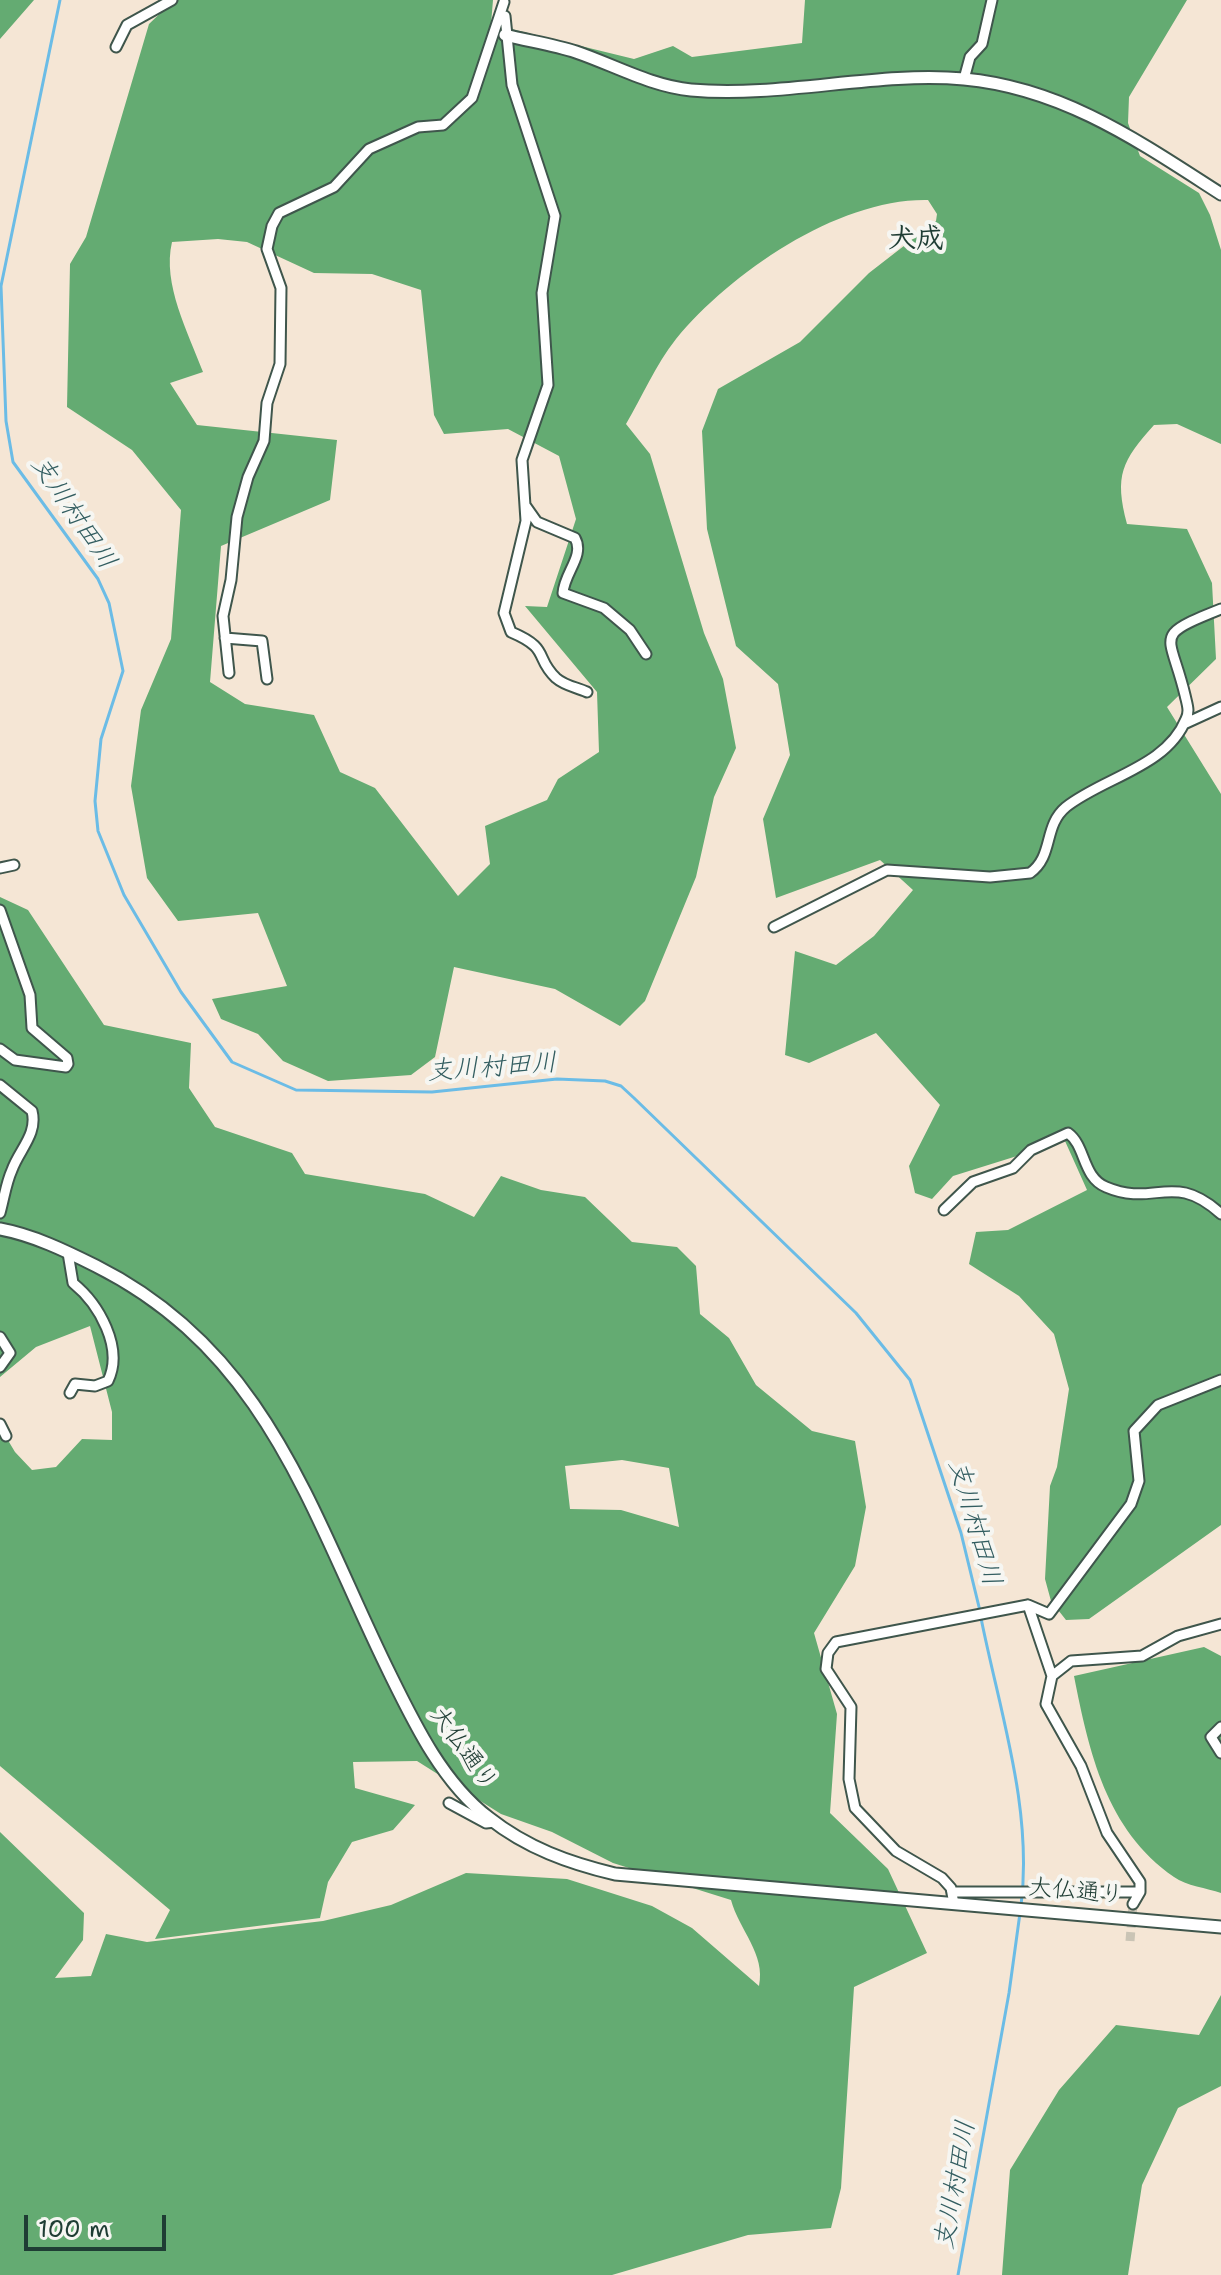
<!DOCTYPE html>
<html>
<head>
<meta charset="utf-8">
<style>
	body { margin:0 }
	#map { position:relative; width:1221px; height:2275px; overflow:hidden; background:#f5e6d5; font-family:"Shantell Sans",sans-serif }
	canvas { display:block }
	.scale { position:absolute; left:24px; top:2215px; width:142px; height:36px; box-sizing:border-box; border:4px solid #1f3d34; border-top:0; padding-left:10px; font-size:24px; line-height:28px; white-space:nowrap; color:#1f3d34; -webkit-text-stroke:6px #f6f6f2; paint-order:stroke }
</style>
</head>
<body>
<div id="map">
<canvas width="1221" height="2275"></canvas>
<div class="scale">100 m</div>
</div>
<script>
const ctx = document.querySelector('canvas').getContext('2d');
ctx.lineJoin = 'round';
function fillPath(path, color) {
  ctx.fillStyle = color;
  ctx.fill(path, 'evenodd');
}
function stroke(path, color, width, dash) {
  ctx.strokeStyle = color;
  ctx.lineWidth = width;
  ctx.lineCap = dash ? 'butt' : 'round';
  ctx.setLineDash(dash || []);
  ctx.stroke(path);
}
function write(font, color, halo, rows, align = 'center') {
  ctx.font = font + ' "Shantell Sans","Klee One",sans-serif';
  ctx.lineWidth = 8;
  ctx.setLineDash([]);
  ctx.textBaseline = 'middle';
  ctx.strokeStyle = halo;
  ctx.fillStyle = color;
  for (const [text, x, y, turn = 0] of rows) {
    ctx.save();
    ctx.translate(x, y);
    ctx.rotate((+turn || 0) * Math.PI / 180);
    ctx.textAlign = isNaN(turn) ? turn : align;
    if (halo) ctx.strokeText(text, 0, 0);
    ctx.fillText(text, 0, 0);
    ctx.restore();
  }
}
fillPath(new Path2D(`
	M0,0H34L0,39Z
	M174,0H493L491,24L634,59L673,46L692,57L802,43L805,0H1187L1129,97L1128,123L1140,156L1199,193L1210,215L1221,250V444L1177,424L1154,425C1122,461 1114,475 1127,524L1187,529L1212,583L1216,659L1167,707L1221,794V1525L1089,1619L1066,1620L1051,1601L1045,1579L1050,1486L1057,1467L1069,1389L1054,1334L1019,1296L969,1264L976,1232L1008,1230L1087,1190L1065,1141L953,1176L932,1199L915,1193L909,1166L940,1105L876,1033L809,1063L785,1055L795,951L836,965L874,936L913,890L880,860L776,898L763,819L790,755L778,684L736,646L707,529L702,431L718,389L800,342L869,273L936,221L937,214L928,200C839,198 731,272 676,339C656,364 642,397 626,424L650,454L704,633L723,679L736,748L714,797L696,877L645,1001L620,1026L555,989L454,967L435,1057L411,1075L328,1081L283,1061L258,1034L221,1019L212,999L287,986L258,913L178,921L147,878L131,786L141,710L171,639L181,510L132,450L67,407L70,264L86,237L149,24ZM218,239L247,242L314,273L372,274L421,290L434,415L444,434L508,429L559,456L576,519L547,607L525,606L597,692L599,752L558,779L547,800L485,826L490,864L458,896L375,788L340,772L314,715L245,704L210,682L221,546L330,500L337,440L197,425L170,383L203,372C188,332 162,284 172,242Z
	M0,897L28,910L104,1025L191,1043L189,1088L215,1127L292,1153L305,1174L425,1194L474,1217L501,1176L541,1190L585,1197L632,1242L677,1247L696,1266L700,1314L729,1338L756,1385L812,1431L855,1441L866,1507L855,1566L814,1633L837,1714L830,1813L888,1869L927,1953L854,1987L841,2188L831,2228L748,2235L612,2275H0V1832L84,1913L83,1940L55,1978L91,1976L106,1934L147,1942L323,1921L391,1905L466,1873L567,1879L652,1906L692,1928L759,1986C766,1954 739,1930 731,1900L613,1863L552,1832L501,1814L417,1761L353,1762L355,1788L415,1805L393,1830L352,1842L328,1882L320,1918L155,1939L170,1910L0,1766V1427L15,1452L32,1470L56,1467L82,1439L112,1440V1412L90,1326L36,1347L0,1377ZM622,1460L669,1468L679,1527L621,1510L570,1509L565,1466Z
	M1204,1647L1221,1656V1893C1207,1888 1186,1886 1174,1877C1106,1830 1089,1752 1074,1676Z
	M1221,1995V2086L1178,2108L1142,2185L1128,2275H1002L1010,2170L1059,2090L1116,2025L1199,2035Z`), '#64ab72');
stroke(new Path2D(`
	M60,0L1,286L6,421L13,462L98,579L109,603L123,671L101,739L95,801L98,831L124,895L181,992L232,1062L296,1090L432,1092L557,1079L605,1081L621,1086L634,1098L856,1313L910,1380L961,1533L980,1611
	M981,1618C1000,1713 1033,1809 1021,1906
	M958,2275L1009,1993L1020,1913`), '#6bbce6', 3);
stroke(new Path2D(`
	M1130,1941L1133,1904`), '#cac4b5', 9, [9, 4.5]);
const minor = new Path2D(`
	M505,16L512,85L555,216L542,293L548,385L522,460L526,521L504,613L511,632C551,649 534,657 556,678C565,686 576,687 587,692
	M116,47L127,25L172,0
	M964,79L970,57L982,44L992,0
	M525,505L537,522L575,538C585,556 564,573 563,593L604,608L630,630L646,654
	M225,638L262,641L267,679
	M229,673L223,616L231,580L237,517L248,477L264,441L267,403L280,364L281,288L267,249L272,226L279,213L334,187L369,149L418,127L443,125L472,98L504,2
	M1184,724L1221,707
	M0,868L14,865
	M0,910L30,995L32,1028L67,1058L68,1064L66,1067L15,1060L0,1049
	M774,927L887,870L990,877L1030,873C1054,856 1043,826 1066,807C1104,777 1167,767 1186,719C1190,711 1187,704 1185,695C1170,632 1151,637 1221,609
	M0,1085L32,1111C38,1134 19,1150 12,1170C6,1183 4,1199 0,1213
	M944,1210L973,1182L1013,1168L1031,1150L1068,1133C1086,1146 1082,1177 1106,1187C1155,1208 1173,1170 1221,1214
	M68,1253L73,1283C99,1304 124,1348 108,1381L95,1386L75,1384L70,1393
	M0,1337L10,1353L0,1367
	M0,1424L6,1436
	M1028,1605L1052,1676L1046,1704L1081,1766L1107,1833L1140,1882V1892L1133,1904
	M1052,1676L1071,1661L1142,1656L1178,1636L1221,1624
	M1221,1727L1211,1737L1221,1753
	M449,1803L486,1823L495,1822
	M952,1892H1140
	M954,1904L951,1888L942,1878L896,1851L855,1808L849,1779L851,1707L826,1669L828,1653L836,1642L1028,1605L1049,1614L1131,1504L1139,1481L1134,1431L1158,1405L1221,1380`);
const tertiary = new Path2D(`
	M505,35C529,41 554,45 576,52C614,65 651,86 691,90C782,98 877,71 964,79C1063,88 1140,142 1221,194
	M0,1229C33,1235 66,1251 96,1266C269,1353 311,1514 390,1674C415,1725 443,1783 489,1818C527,1848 569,1863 615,1874L1221,1927`);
stroke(minor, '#3f564c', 13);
stroke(tertiary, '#3f564c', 15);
stroke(minor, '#fff', 9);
stroke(tertiary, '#fff', 11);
write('24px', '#1f3d34', '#f6f6f2', [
	["大仏通り",463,1749,54],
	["大仏通り",1076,1892,5]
]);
write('italic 26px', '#325d60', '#f6f6f2', [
	["支川村田川",73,513,56],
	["支川村田川",492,1068,-4],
	["支川村田川",974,1523,74],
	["支川村田川",956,2185,-80]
]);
write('bold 28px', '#1f3d34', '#f6f6f2', [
	["犬成",916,240]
]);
</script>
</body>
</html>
